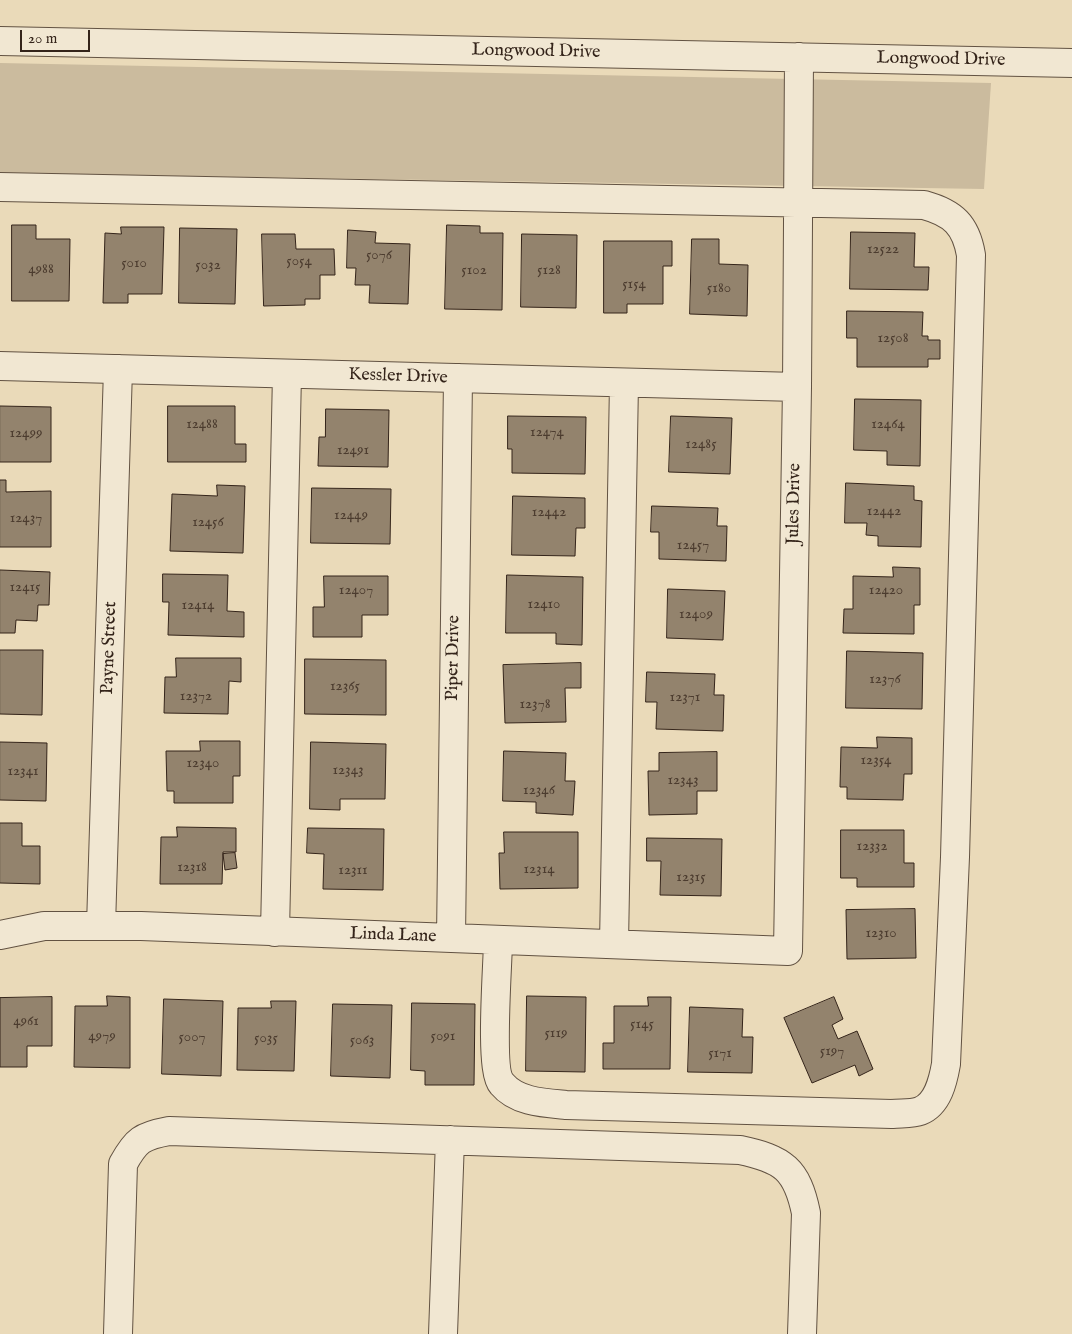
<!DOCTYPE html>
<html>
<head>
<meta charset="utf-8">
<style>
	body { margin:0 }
	#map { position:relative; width:1072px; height:1334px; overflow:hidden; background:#eadab9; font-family:"IM FELL English",serif }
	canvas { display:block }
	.scale { position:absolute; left:20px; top:30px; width:70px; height:22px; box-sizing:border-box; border:2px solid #34241a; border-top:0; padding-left:6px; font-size:15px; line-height:18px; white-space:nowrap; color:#34241a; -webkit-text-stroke:4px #f1e7d2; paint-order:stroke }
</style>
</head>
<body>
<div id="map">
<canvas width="1072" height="1334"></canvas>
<div class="scale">20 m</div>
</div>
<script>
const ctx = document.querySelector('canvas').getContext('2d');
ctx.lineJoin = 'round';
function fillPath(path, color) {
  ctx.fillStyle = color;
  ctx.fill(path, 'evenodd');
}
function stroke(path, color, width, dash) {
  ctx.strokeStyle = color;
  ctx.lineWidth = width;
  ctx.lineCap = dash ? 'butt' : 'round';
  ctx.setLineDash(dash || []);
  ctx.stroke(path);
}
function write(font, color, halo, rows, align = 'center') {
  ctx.font = font + ' "IM FELL English",serif';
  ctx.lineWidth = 5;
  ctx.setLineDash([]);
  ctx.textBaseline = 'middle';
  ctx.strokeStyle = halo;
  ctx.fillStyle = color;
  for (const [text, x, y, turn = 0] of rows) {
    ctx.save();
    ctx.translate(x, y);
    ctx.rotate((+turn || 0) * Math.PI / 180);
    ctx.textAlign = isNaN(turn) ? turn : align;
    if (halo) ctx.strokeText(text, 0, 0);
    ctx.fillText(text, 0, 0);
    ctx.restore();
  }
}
fillPath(new Path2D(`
	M0,63L991,83L984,189L0,173Z`), '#cbbb9e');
const building = new Path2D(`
	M12,225H36V239H70L69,301H12Z
	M447,225L480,226V233H503L502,310L445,309Z
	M121,227H164L162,294H128V303H103L105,233L121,234Z
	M180,228L237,229L235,304L179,303Z
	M348,230L376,232L375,243L410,244L408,304L369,303L370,285H355L356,268H347Z
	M851,232L915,233L914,267H929L928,290L850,289Z
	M262,234H295L296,249H334L335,275H320V299H305V305L264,306Z
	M522,234L577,235L576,308L521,307Z
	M692,239H719V264L748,265L747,316L690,314Z
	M604,241H672V266H663V304H627V313H604Z
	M847,311L923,312L922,336H928V340H940V359H928V367H857V338H847Z
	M855,399L921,400L920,466L887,465V451L854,450Z
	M0,406L51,407V462H0Z
	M168,406H235V444H246V462H168Z
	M326,409L389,410L388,467L318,466L319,437H325Z
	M508,416L586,417L585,474L512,473V449H508Z
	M671,416L732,418L730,474L669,472Z
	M0,480H6V492L51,491V547H0Z
	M846,483L914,486V500L922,501L921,547L878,546V536L866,535L867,523H845Z
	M217,485L245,486L243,553L170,551L172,494L217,496Z
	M312,488L391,489L390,544L311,543Z
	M513,496L585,498V528H576L575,556L512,555Z
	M652,506L718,508L717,526H727L726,561L659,559V532H651Z
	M893,567L920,568V605H914V634L843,633L844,609H853V576L893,577Z
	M0,570L50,572L49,605H38L37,621L16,620L15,633H0Z
	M163,574L228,575L227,611L244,612V637L168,635L169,602H163Z
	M507,575L583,577L582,645L556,644V633H506Z
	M324,576H388V615H362V637H313V607H324Z
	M668,589L725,591L723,640L667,638Z
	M0,650H43L42,715L0,714Z
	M847,651L923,653L922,709L846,708Z
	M176,658H241V682L229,681L228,714L164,713L165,677H176Z
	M305,659L386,660V715L305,714Z
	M581,663V688H565L566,722L505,723L503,665Z
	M647,672L715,674L714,695H724L723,731L656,729L657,702H646Z
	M877,737L912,738V774H904L903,800L847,799V787H840L841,747L877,748Z
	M200,741H240V776H233V803H174V791H167L166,751H200Z
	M0,742L47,743L46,801L0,800Z
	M311,742L386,744L385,799H340V810L310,809Z
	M504,751L566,753L565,781H575L573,815L536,813V802L503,801Z
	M717,752V791H697V814L649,815L648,771H659V753Z
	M0,823H22V846H40V884L0,883Z
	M177,827L236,828V852H223L222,884H160L161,837H177Z
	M308,828L384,829L383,890L323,889L324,854L307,853Z
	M841,830H904V863H914V887H857V878H841Z
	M504,832H578V888L500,889L499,853H504Z
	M647,838L722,839L721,896L660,895L661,861H647Z
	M235,853L237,868L225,870L223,854Z
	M915,909L916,958L847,959L846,910Z
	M107,996L130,997V1068L74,1067L75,1006H107Z
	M527,996L586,997L585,1072L526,1071Z
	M52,997V1046H27V1067H0V998Z
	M648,997H671L670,1069H603V1043H614V1006H648Z
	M834,997L843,1019L832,1025L838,1039L857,1031L873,1069L859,1076L855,1065L812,1083L784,1018Z
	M164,999L223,1001L221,1076L162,1074Z
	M271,1001H296L294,1071L237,1070L238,1008H271Z
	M412,1003L475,1004L474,1085H425V1071L411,1070Z
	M333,1004L392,1005L390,1078L331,1076Z
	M690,1007L743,1009L742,1037H753L752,1073L688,1072Z`);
fillPath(building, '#93836d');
stroke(building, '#34241a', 1);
const minor = new Path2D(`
	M0,41L1072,63
	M0,187L924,205C953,213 966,225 971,255L955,857L946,1064C943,1081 938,1104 920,1111C912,1114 901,1113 892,1114L566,1105C544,1103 517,1102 502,1084C489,1070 498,964 498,940
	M0,366L797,387
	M101,926L118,369
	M275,932L287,374
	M0,935L44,926H141L788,951L797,387L799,57
	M451,938L458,378
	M614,944L624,383
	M118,1334L123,1164C136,1140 142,1136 169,1131L740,1150C783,1159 797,1169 806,1213L802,1334
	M443,1334L450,1140`);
stroke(minor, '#625242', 30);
stroke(minor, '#f1e7d2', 28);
write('15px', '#4c3c2f', null, [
	["12522",883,250],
	["5076",379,256],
	["5054",299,262],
	["5010",134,264],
	["5032",208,266],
	["4988",41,270],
	["5102",474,271],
	["5128",549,271],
	["5154",634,285],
	["5180",719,289],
	["12508",893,339],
	["12488",202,425],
	["12464",888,425],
	["12474",547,433],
	["12499",26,434],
	["12485",701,445],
	["12491",353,451],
	["12442",884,512],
	["12442",549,513],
	["12449",351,516],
	["12437",26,519],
	["12456",208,523],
	["12457",693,546],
	["12415",25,588],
	["12407",356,591],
	["12420",886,591],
	["12410",544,605],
	["12414",198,606],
	["12409",696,615],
	["12376",885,680],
	["12365",345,687],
	["12372",196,697],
	["12371",685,698],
	["12378",535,705],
	["12354",876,761],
	["12340",203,764],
	["12343",348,771],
	["12341",23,772],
	["12343",683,781],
	["12346",539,791],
	["12332",872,847],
	["12318",192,868],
	["12314",539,870],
	["12311",353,871],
	["12315",691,878],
	["12310",881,934],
	["4961",26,1022],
	["5145",642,1025],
	["5119",556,1034],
	["4979",102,1037],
	["5091",443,1037],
	["5007",192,1038],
	["5035",266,1039],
	["5063",362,1041],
	["5197",832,1052],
	["5171",720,1054]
]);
write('18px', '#34241a', '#f1e7d2', [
	["Longwood Drive",536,52,1],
	["Longwood Drive",941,60,1],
	["Kessler Drive",398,377,2],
	["Jules Drive",795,504,-89],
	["Payne Street",110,648,-88],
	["Piper Drive",454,658,-89],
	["Linda Lane",393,936,2]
]);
</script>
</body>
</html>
